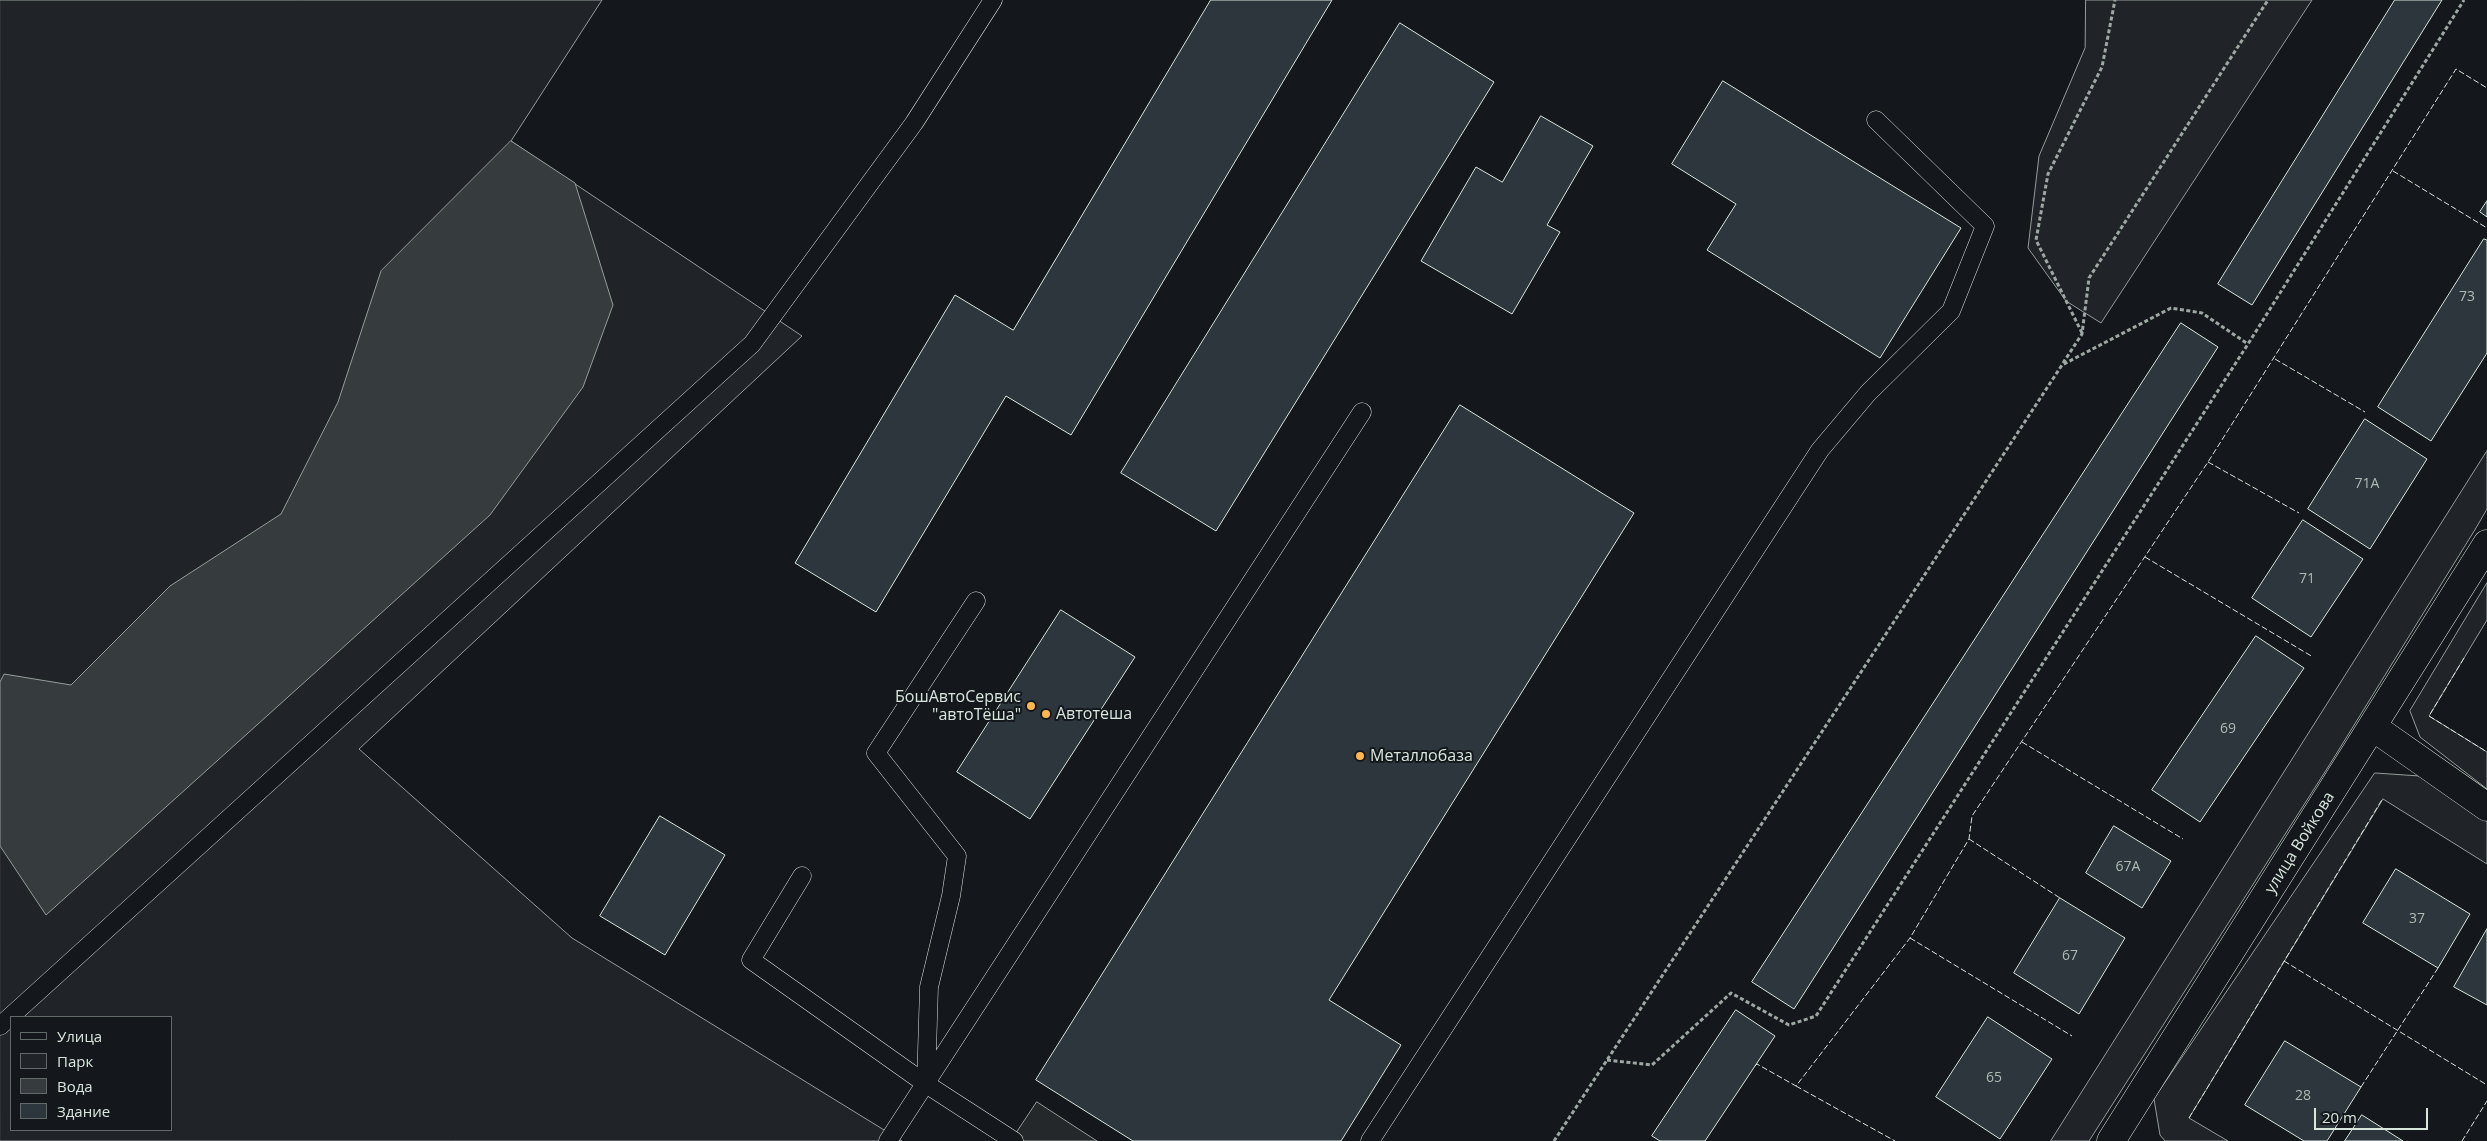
<!DOCTYPE html>
<html>
<head>
<meta charset="utf-8">
<style>
	body { margin:0 }
	#map { position:relative; width:2487px; height:1141px; overflow:hidden; background:#14181c; font-family:"Open Sans",sans-serif }
	canvas { display:block }
	.legend { position:absolute; left:10px; top:1016px; width:162px; height:115px; box-sizing:border-box; background:#14181c; border:1px solid #626a69; margin:0; padding:6px 9px; list-style:none; font-size:15px; color:#d8e6dc }
	.legend li { display:flex; align-items:center; gap:10px; height:25px }
	.legend b { width:25px; border:1px solid #626a69 }
	.scale { position:absolute; left:2314px; top:1108px; width:114px; height:22px; box-sizing:border-box; border:2px solid #d8e6dc; border-top:0; padding-left:6px; font-size:15px; line-height:18px; white-space:nowrap; color:#d8e6dc; -webkit-text-stroke:4px #14181c; paint-order:stroke }
</style>
</head>
<body>
<div id="map">
<canvas width="2487" height="1141"></canvas>
<ul class="legend">
<li><b style="height:6px;background:#14181c"></b>Улица</li>
<li><b style="height:14px;background:#202428"></b>Парк</li>
<li><b style="height:14px;background:#363b3e"></b>Вода</li>
<li><b style="height:14px;background:#2c363c"></b>Здание</li>
</ul>
<div class="scale">20 m</div>
</div>
<script>
const ctx = document.querySelector('canvas').getContext('2d');
ctx.lineJoin = 'round';
function fillPath(path, color) {
  ctx.fillStyle = color;
  ctx.fill(path, 'evenodd');
}
function stroke(path, color, width, dash) {
  ctx.strokeStyle = color;
  ctx.lineWidth = width;
  ctx.lineCap = dash ? 'butt' : 'round';
  ctx.setLineDash(dash || []);
  ctx.stroke(path);
}
function write(font, color, halo, rows, align = 'center') {
  ctx.font = font + ' "Open Sans",sans-serif';
  ctx.lineWidth = 4;
  ctx.setLineDash([]);
  ctx.textBaseline = 'middle';
  ctx.strokeStyle = halo;
  ctx.fillStyle = color;
  for (const [text, x, y, turn = 0] of rows) {
    ctx.save();
    ctx.translate(x, y);
    ctx.rotate((+turn || 0) * Math.PI / 180);
    ctx.textAlign = isNaN(turn) ? turn : align;
    if (halo) ctx.strokeText(text, 0, 0);
    ctx.fillText(text, 0, 0);
    ctx.restore();
  }
}
const green = new Path2D(`
	M0,0H602L511,141L802,336L359,749L572,938L902,1141H0ZM11,1017H171V1130H11Z
	M2086,0H2312L2101,323L2066,301L2028,248L2039,156L2085,48Z
	M2487,451V509L2476,528L2330,764L2089,1141H2051Z
	M2487,583V620L2429,716L2487,752V789L2420,737L2410,711Z
	M2375,773L2420,776L2487,821V864L2383,799L2189,1118L2228,1141H2165L2160,1135L2154,1099Z`);
fillPath(green, '#202428');
stroke(green, '#939e99', 1);
const parking = new Path2D(`
	M1037,1102L1097,1141H1011Z`);
fillPath(parking, '#24282b');
stroke(parking, '#939e99', 1);
const water = new Path2D(`
	M511,141L575,183L613,305L583,387L490,515L46,915L0,846V682L4,674L71,685L170,586L281,514L338,402L381,271Z`);
fillPath(water, '#363b3e');
stroke(water, '#939e99', 1);
const building = new Path2D(`
	M1211,0H1332L1071,435L1006,396L876,612L795,563L955,295L1013,330Z
	M2395,0H2442L2252,305L2218,284Z
	M1400,23L1494,82L1216,531L1121,473Z
	M1723,81L1961,228L1880,358L1707,250L1736,204L1672,164Z
	M1541,116L1593,146L1547,225L1560,232L1512,314L1421,261L1476,167L1502,182Z
	M2487,201V217L2480,212Z
	M2484,239L2487,240V353L2431,441L2378,407Z
	M2181,323L2218,347L1794,1009L1752,982Z
	M1460,405L1634,513L1329,1000L1401,1045L1341,1141H1133L1036,1080Z
	M2365,419L2427,459L2370,549L2308,509Z
	M2303,520L2363,559L2311,637L2252,598Z
	M1061,610L1135,657L1030,819L957,772Z
	M2256,636L2304,668L2200,822L2152,790Z
	M660,816L725,855L665,955L600,916Z
	M2114,826L2171,861L2142,908L2086,873Z
	M2396,869L2470,914L2438,968L2363,923Z
	M2060,898L2125,938L2079,1014L2014,973Z
	M2487,929V1005L2454,987Z
	M1736,1010L1775,1036L1705,1141H1660L1652,1136Z
	M1988,1017L2052,1059L2000,1139L1936,1097Z
	M2285,1041L2361,1087L2327,1141H2304L2245,1105Z
	M2362,1115L2403,1141H2345Z`);
fillPath(building, '#2c363c');
stroke(building, '#d8e6dc', 1);
const service = new Path2D(`
	M802,876L751,960L926,1084L1014,1141
	M0,1026L752,344L914,123L993,0
	M926,1084L929,987L951,896L957,856L876,753L976,601
	M888,1141L1362,412
	M1370,1141L1820,450L1868,393L1951,311L1985,226L1876,120`);
const minor = new Path2D(`
	M2373,727L2487,807
	M2111,1141L2487,544`);
stroke(service, '#d8e6dc', 19);
stroke(minor, '#d8e6dc', 29);
stroke(new Path2D(`
	M2082,333L2036,240L2048,174L2102,67L2115,0
	M2063,363L2082,334L2089,278L2268,0
	M1607,1060L1652,1065L1731,993L1789,1025L1816,1016L2248,344L2464,0
	M1554,1141L2062,365L2171,308L2202,313L2248,344`), '#9da8a2', 3, [4, 2.5]);
stroke(service, '#14181c', 18);
stroke(minor, '#14181c', 28);
stroke(new Path2D(`
	M2393,171L2487,228
	M2275,359L2365,412
	M2208,462L2299,513
	M2145,557L2313,657
	M2464,658L2429,716L2487,752
	M2022,742L2183,839
	M1969,839L2060,898
	M1910,938L2072,1036
	M2284,961L2487,1085
	M1755,1066L1757,1064L1796,1086L1910,938L1969,839L1972,816L2208,462L2456,69L2487,88
	M1796,1086L1895,1141
	M2361,1087L2438,968
	M2189,1118L2383,798
	M2462,1141L2487,1101`), '#d8e6dc', 1, [6, 2.5]);
for (const [x, y, r, color] of [
	[1031,706,5,"#ffb74d"],
	[1046,714,5,"#ffb74d"],
	[1360,756,5,"#ffb74d"]
]) {
  const dot = new Path2D();
  dot.arc(x, y, r, 0, 2 * Math.PI);
  ctx.fillStyle = color;
  ctx.fill(dot);
  stroke(dot, '#14181c', 2);
}
write('14px', '#adbab4', null, [
	["73",2467,297],
	["71А",2367,484],
	["71",2307,579],
	["69",2228,729],
	["67А",2128,867],
	["37",2417,919],
	["67",2070,956],
	["65",1994,1078],
	["28",2303,1096]
]);
write('16px', '#d8e6dc', '#14181c', [
	["БошАвтоСервис",1021,697,"right"],
	["\"автоТёша\"",1021,715,"right"],
	["Автотеша",1056,714],
	["Металлобаза",1370,756]
], 'left');
write('16px', '#d8e6dc', '#14181c', [
	["улица Войкова",2300,843,-58]
]);
</script>
</body>
</html>
